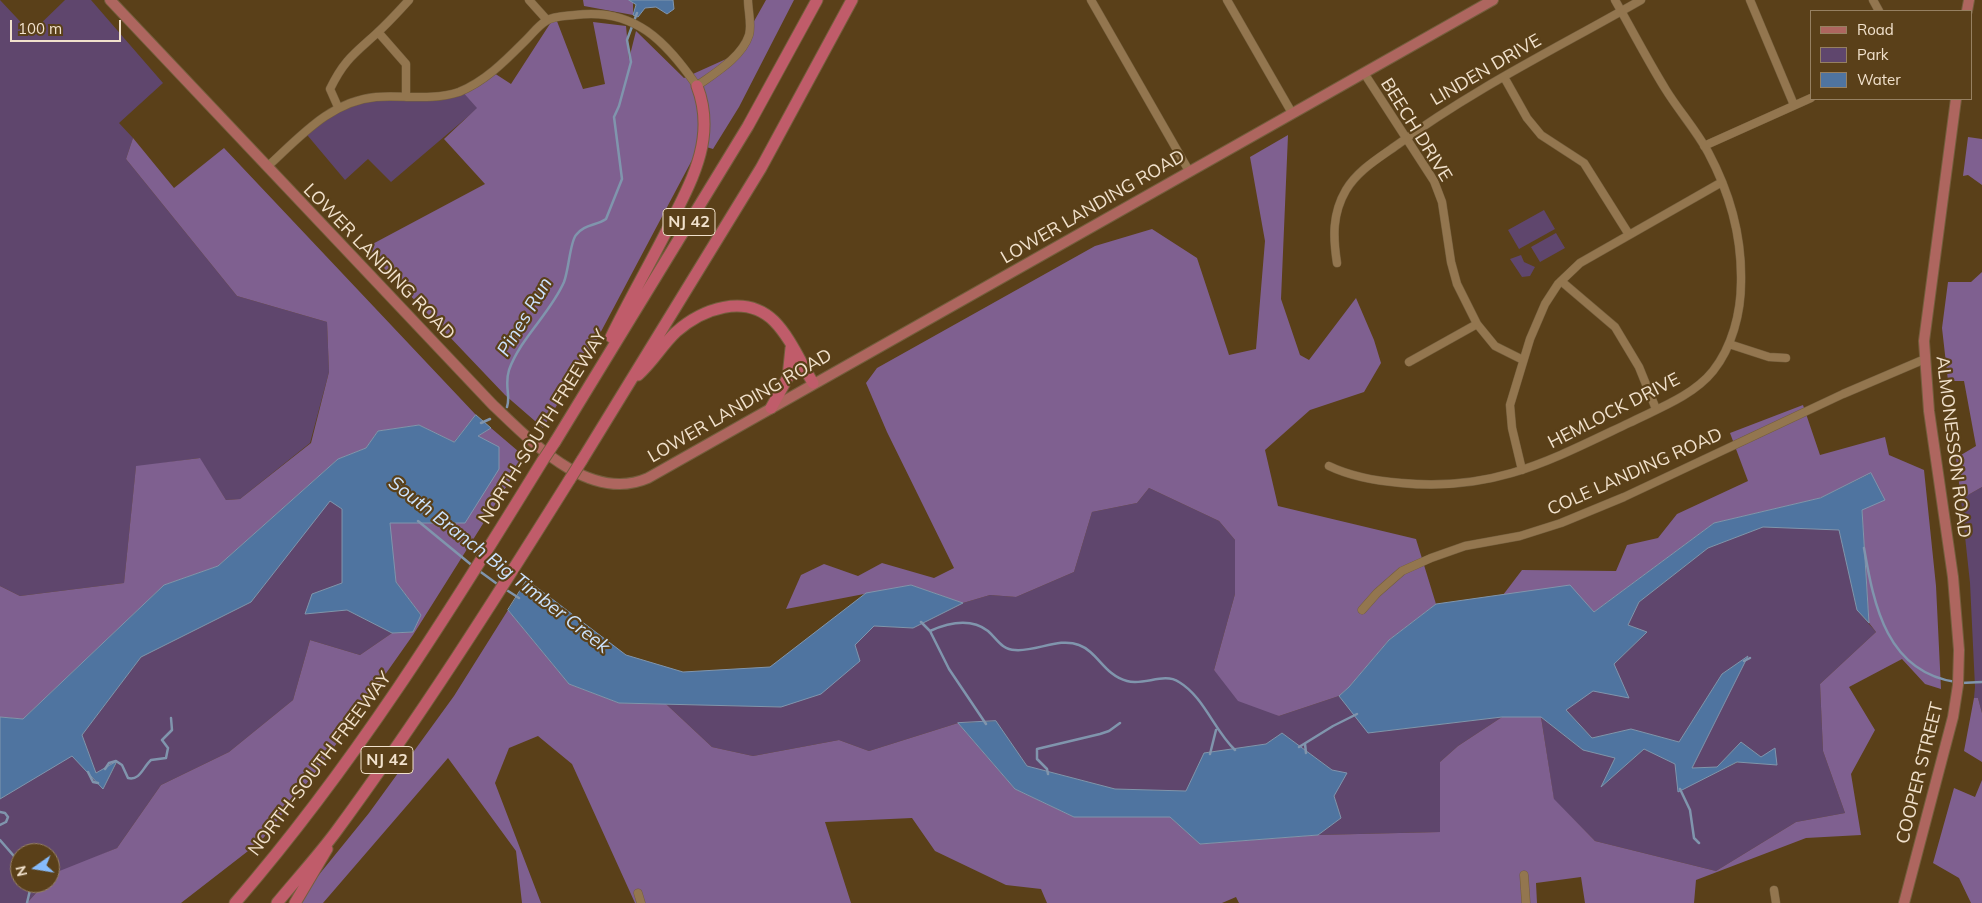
<!DOCTYPE html>
<html>
<head>
<meta charset="utf-8">
<style>
	body { margin:0 }
	#map { position:relative; width:1982px; height:903px; overflow:hidden; background:#5a4019; font-family:Mulish,sans-serif }
	canvas { display:block }
	.legend { position:absolute; left:1810px; top:10px; width:162px; height:90px; box-sizing:border-box; background:#5a4019; border:1px solid #968061; margin:0; padding:6px 9px; list-style:none; font-size:15px; color:#f1e1cc }
	.legend li { display:flex; align-items:center; gap:10px; height:25px }
	.legend b { width:25px; border:1px solid #968061 }
	.north { position:absolute; left:10px; top:843px; width:50px; height:50px; box-sizing:border-box; background:#5a4019; border:1px solid #968061; border-radius:50%; rotate:257deg; font-size:14px; font-weight:700; line-height:20px; text-align:center; color:#f1e1cc }
	.north::after { content:''; display:block; margin:auto; width:18px; height:22px; background:#86bbfb; clip-path:polygon(50% 0,100% 100%,50% 72%,0 100%) }
	.scale { position:absolute; left:10px; top:20px; width:111px; height:22px; box-sizing:border-box; border:2px solid #f1e1cc; border-top:0; padding-left:6px; font-size:15px; line-height:18px; white-space:nowrap; color:#f1e1cc; -webkit-text-stroke:4px #5a4019; paint-order:stroke }
</style>
</head>
<body>
<div id="map">
<canvas width="1982" height="903"></canvas>
<ul class="legend">
<li><b style="height:6px;background:#ae665f"></b>Road</li>
<li><b style="height:14px;background:#5f466d"></b>Park</li>
<li><b style="height:14px;background:#4f74a0"></b>Water</li>
</ul>
<div class="north">N</div>
<div class="scale">100 m</div>
</div>
<script>
const ctx = document.querySelector('canvas').getContext('2d');
ctx.lineJoin = 'round';
function fillPath(path, color) {
  ctx.fillStyle = color;
  ctx.fill(path, 'evenodd');
}
function stroke(path, color, width, dash) {
  ctx.strokeStyle = color;
  ctx.lineWidth = width;
  ctx.lineCap = dash ? 'butt' : 'round';
  ctx.setLineDash(dash || []);
  ctx.stroke(path);
}
function write(font, color, halo, rows, align = 'center') {
  ctx.font = font + ' Mulish,sans-serif';
  ctx.lineWidth = 4.5;
  ctx.setLineDash([]);
  ctx.textBaseline = 'middle';
  ctx.strokeStyle = halo;
  ctx.fillStyle = color;
  for (const [text, x, y, turn = 0] of rows) {
    ctx.save();
    ctx.translate(x, y);
    ctx.rotate((+turn || 0) * Math.PI / 180);
    ctx.textAlign = isNaN(turn) ? turn : align;
    if (halo) ctx.strokeText(text, 0, 0);
    ctx.fillText(text, 0, 0);
    ctx.restore();
  }
}
fillPath(new Path2D(`
	M0,0L31,33L65,0H91L163,83L119,123L133,138L126,159L237,296L327,322L329,372L310,443L240,499L226,500L199,458L136,467L124,583L20,596L0,586Z
	M462,90L478,108L391,182L368,159L345,180L308,136L307,130L355,100L422,97Z
	M1544,210L1555,229L1519,249L1508,230Z
	M1556,233L1565,248L1540,262L1531,247Z
	M1521,255L1524,262L1535,267L1530,276L1522,277L1510,259Z
	M1982,487V713L1978,698H1974L1975,687L1970,583L1961,499Z
	M1149,488L1219,521L1235,540V594L1214,670L1279,716L1339,696L1369,733L1502,717L1458,746L1440,762V832L1318,835L1341,818L1334,796L1332,770L1282,733L1266,744L1204,753L1186,791L1115,789L1027,766L996,721L958,723L869,751L839,740L753,756L712,747L666,704L781,707L855,645L874,626L913,628L963,603L990,595L1016,597L1074,572L1092,512L1137,503Z
	M330,500L342,509V583L312,594L305,614L347,610L392,633L360,655L310,640L293,700L229,752L161,785L117,848L50,877V853H20V883H45L27,903H0V799L72,755L103,789L117,762L96,773L82,735L141,657L251,602Z
	M1763,527L1839,529L1857,610L1876,632L1820,684L1823,751L1845,813L1796,822L1716,871L1595,841L1554,800L1541,717L1583,750L1615,758L1602,786L1644,749L1676,764L1679,791L1738,762L1777,765L1761,757L1741,742L1717,767L1692,768L1747,657L1722,674L1679,742L1631,729L1592,738L1566,710L1593,690L1614,664L1647,632L1628,625L1639,602L1708,548Z`), '#5f466d');
fillPath(new Path2D(`
	M583,0H629L633,2V15L584,6Z
	M766,0H794L739,107L713,149L700,145L596,341L543,428L505,395L365,248L485,184L444,139L477,108L461,90L494,73L511,84L555,16L583,89L605,84L593,22L626,26L629,59L636,31L684,78L735,55Z
	M1288,135L1281,299L1300,355L1309,360L1356,298L1374,340L1381,363L1364,392L1310,410L1265,450L1278,506L1416,539L1436,604L1389,640L1349,687L1339,696L1279,716L1238,701L1214,670L1235,594V540L1219,521L1149,488L1137,503L1092,512L1074,572L1016,597L990,595L963,603L911,585L786,609L801,575L824,564L858,576L882,563L934,578L954,568L887,432L866,383L877,368L1095,246L1152,229L1197,258L1229,355L1256,349L1265,241L1250,157Z
	M1968,137L1982,139V185L1968,175L1963,176Z
	M133,138L174,188L224,148L476,415L454,442L419,425L378,431L366,448L338,459L218,566L164,585L23,719L0,717V586L20,596L124,583L136,466L200,458L226,500L240,499L311,443L329,372L327,322L237,296L126,159Z
	M1982,272V487L1961,499L1956,458L1976,446L1964,381H1948L1942,328L1948,282H1971Z
	M1803,405L1820,455L1885,437L1889,455L1924,470L1936,586L1941,689L1925,684L1902,659L1849,687L1875,730L1851,774L1861,835L1806,838L1696,880L1694,903H1585L1581,877L1536,883L1537,903H1239L1236,897L1222,903H1047L1041,889L1006,885L935,851L912,818L825,822L851,903H635L572,764L538,736L509,748L495,783L541,903H522L516,851L448,758L323,903H296L369,813L454,696L508,610L569,684L619,703L666,704L712,747L753,756L839,740L869,751L958,723L1015,789L1074,817H1170L1200,844L1318,835L1440,832V762L1458,746L1502,717H1541L1554,799L1595,841L1716,871L1796,822L1845,813L1823,751L1820,684L1876,632L1869,623L1862,510L1871,473L1820,498L1714,523L1594,612L1570,586L1503,595L1522,570L1616,571L1627,545L1658,538L1677,514L1748,481L1730,433Z
	M491,428L525,457L413,635L325,760L261,841L181,903H27L45,883H50L52,874L117,848L161,785L229,752L293,700L310,640L360,655L392,633L413,632L421,615L396,582L389,523L478,436Z
	M1974,698H1978L1982,713V762L1964,751Z
	M1982,780V903H1971L1959,878L1933,863L1954,788L1975,797Z`), '#7f6090');
const water = new Path2D(`
	M629,0H673L674,9L667,14L656,7L645,8L638,17L633,15L636,5Z
	M476,415L491,428L478,436L499,447V469L465,523H390L396,582L421,615L413,632L392,633L347,610L305,614L312,594L342,583V509L330,501L251,602L141,657L82,735L96,773L117,761L103,789L72,756L0,799V717L23,719L164,585L218,566L338,459L366,448L378,431L419,425L454,442Z
	M1871,473L1885,500L1862,510L1869,623L1857,610L1839,530L1763,527L1708,548L1639,602L1628,625L1647,632L1614,664L1629,698L1593,691L1566,710L1592,738L1631,729L1679,742L1722,674L1748,656L1692,768L1717,767L1741,742L1761,757L1775,748L1777,765L1737,762L1678,792L1675,764L1644,749L1601,787L1615,758L1583,750L1541,717H1502L1368,733L1339,696L1349,687L1389,640L1436,604L1570,585L1594,612L1714,523L1820,498Z
	M527,580L626,655L683,672L770,667L866,593L911,585L963,603L913,628L874,626L855,645L860,661L821,694L781,707L619,703L569,684L508,610Z
	M996,721L1027,766L1115,789L1186,791L1204,753L1266,744L1282,733L1332,770L1347,773L1334,796L1341,818L1318,835L1200,844L1170,817H1074L1015,789L958,723Z`);
fillPath(water, '#4f74a0');
stroke(water, '#8095ad', 1);
stroke(new Path2D(`
	M507,407C511,396 504,386 509,370C521,337 550,314 564,282C569,269 570,242 576,235C584,224 596,226 606,219L622,179L614,117L619,106L631,62L627,40L637,13
	M481,423L490,419
	M418,521L474,567
	M1864,548C1874,606 1887,672 1956,682
	M478,570L500,586
	M505,589L519,598
	M921,622L930,631L949,669L986,724
	M930,631C948,623 971,618 988,631C997,639 1002,650 1015,650C1036,652 1059,637 1079,645C1098,652 1104,675 1127,681C1144,686 1164,672 1179,682C1204,697 1214,730 1235,750
	M1744,661L1750,658
	M1961,683L1982,682
	M1305,744L1306,753
	M1299,747L1333,726L1357,714
	M1210,754L1216,730
	M105,769L109,763L116,761L122,765L128,778C140,781 143,767 151,760L166,758L168,748L162,740L172,730L171,718
	M88,772L93,782L98,783
	M1048,774L1047,769L1037,759V749L1100,734L1109,731L1120,723
	M1680,789L1690,810L1694,838L1699,843
	M0,812L5,813L8,817L6,822L0,825
	M0,840L20,863
	M27,903L30,890L29,883`), '#8095ad', 2.5);
const minor = new Path2D(`
	M529,0L547,20
	M1091,0L1189,171
	M1227,0L1292,113
	M1750,0L1794,105
	M1873,0L1879,11
	M378,32L406,64V97
	M1364,73L1434,181L1442,202L1451,262L1457,284L1477,324L1495,346L1523,360
	M1504,77L1527,118L1541,135L1584,163L1628,233
	M338,107L330,89C344,60 354,54 377,33C388,23 399,11 409,0
	M1704,146L1811,98
	M267,167C299,138 330,101 376,97C403,95 432,101 459,92C486,81 506,60 527,39C533,33 539,25 546,21C553,16 567,16 575,15C635,7 666,42 697,86C715,73 742,57 749,35C752,25 748,10 748,0
	M1337,263C1333,237 1332,214 1346,190C1358,170 1379,158 1397,145C1473,89 1559,47 1641,0
	M1561,281L1615,327L1639,367L1656,409
	M1729,344L1769,357L1786,358
	M1409,362L1477,324
	M1329,466C1352,477 1376,481 1401,483C1493,492 1549,461 1629,423C1657,409 1693,396 1713,371C1732,347 1741,313 1741,282C1742,235 1730,193 1708,152C1696,130 1679,111 1666,90C1648,61 1632,30 1615,0
	M1522,470L1512,428L1510,405L1530,339L1545,304L1558,284L1580,263L1722,182
	M1362,610L1377,593L1402,571L1431,558L1465,546L1520,536L1561,523L1624,497L1843,394L1925,359
	M1524,875L1526,903
	M1774,890L1776,903
	M638,893L641,903`);
const major = new Path2D(`
	M110,0L492,404C530,440 589,504 648,478L1493,0
	M1967,11L1969,0
	M1904,903L1953,717L1958,685L1959,650L1953,577L1929,411L1924,341L1956,99`);
const highway = new Path2D(`
	M611,337C629,300 650,264 668,228C691,182 717,138 697,86
	M638,375C653,362 662,345 676,332C702,309 745,293 774,321C790,337 801,363 813,383
	M771,408L788,377L791,348
	M555,442L748,126L817,0
	M582,460L761,168L852,0
	M235,903C353,767 449,613 543,460
	M277,903C296,880 317,857 335,833C419,719 495,599 570,479
	M295,903L327,849`);
stroke(minor, '#745e3d', 9);
stroke(major, '#745e3d', 12);
stroke(highway, '#745e3d', 13);
stroke(minor, '#93764f', 8);
stroke(major, '#ae665f', 10);
stroke(highway, '#c05c6a', 11);
const highwayBridge = new Path2D(`
	M543,460L555,442
	M570,479L582,460`);
stroke(highwayBridge, '#745e3d', 13, []);
stroke(highwayBridge, '#c05c6a', 11);
for (const [x, y, w] of [
	[689,222,52],
	[387,760,52]
]) {
  const box = new Path2D();
  box.roundRect(x - w / 2, y - 13.5, w, 27, 4);
  ctx.fillStyle = '#5a4019';
  ctx.fill(box);
  stroke(box, '#f1e1cc', 1);
}
write('bold 16px', '#f1e1cc', null, [
	["NJ 42",689,222],
	["NJ 42",387,760]
]);
write('18px', '#f1e1cc', '#5a4019', [
	["LINDEN DRIVE",1486,70,-30],
	["BEECH DRIVE",1416,130,58],
	["LOWER LANDING ROAD",1093,207,-30],
	["LOWER LANDING ROAD",379,262,46],
	["LOWER LANDING ROAD",740,406,-30],
	["HEMLOCK DRIVE",1614,411,-27],
	["NORTH-SOUTH FREEWAY",543,427,-58],
	["ALMONESSON ROAD",1953,447,83],
	["COLE LANDING ROAD",1635,472,-24],
	["NORTH-SOUTH FREEWAY",320,764,-53],
	["COOPER STREET",1920,773,-76]
]);
write('italic 19px', '#cce3fe', '#5a4019', [
	["Pines Run",525,317,-59],
	["South Branch Big Timber Creek",499,565,38]
]);
</script>
</body>
</html>
